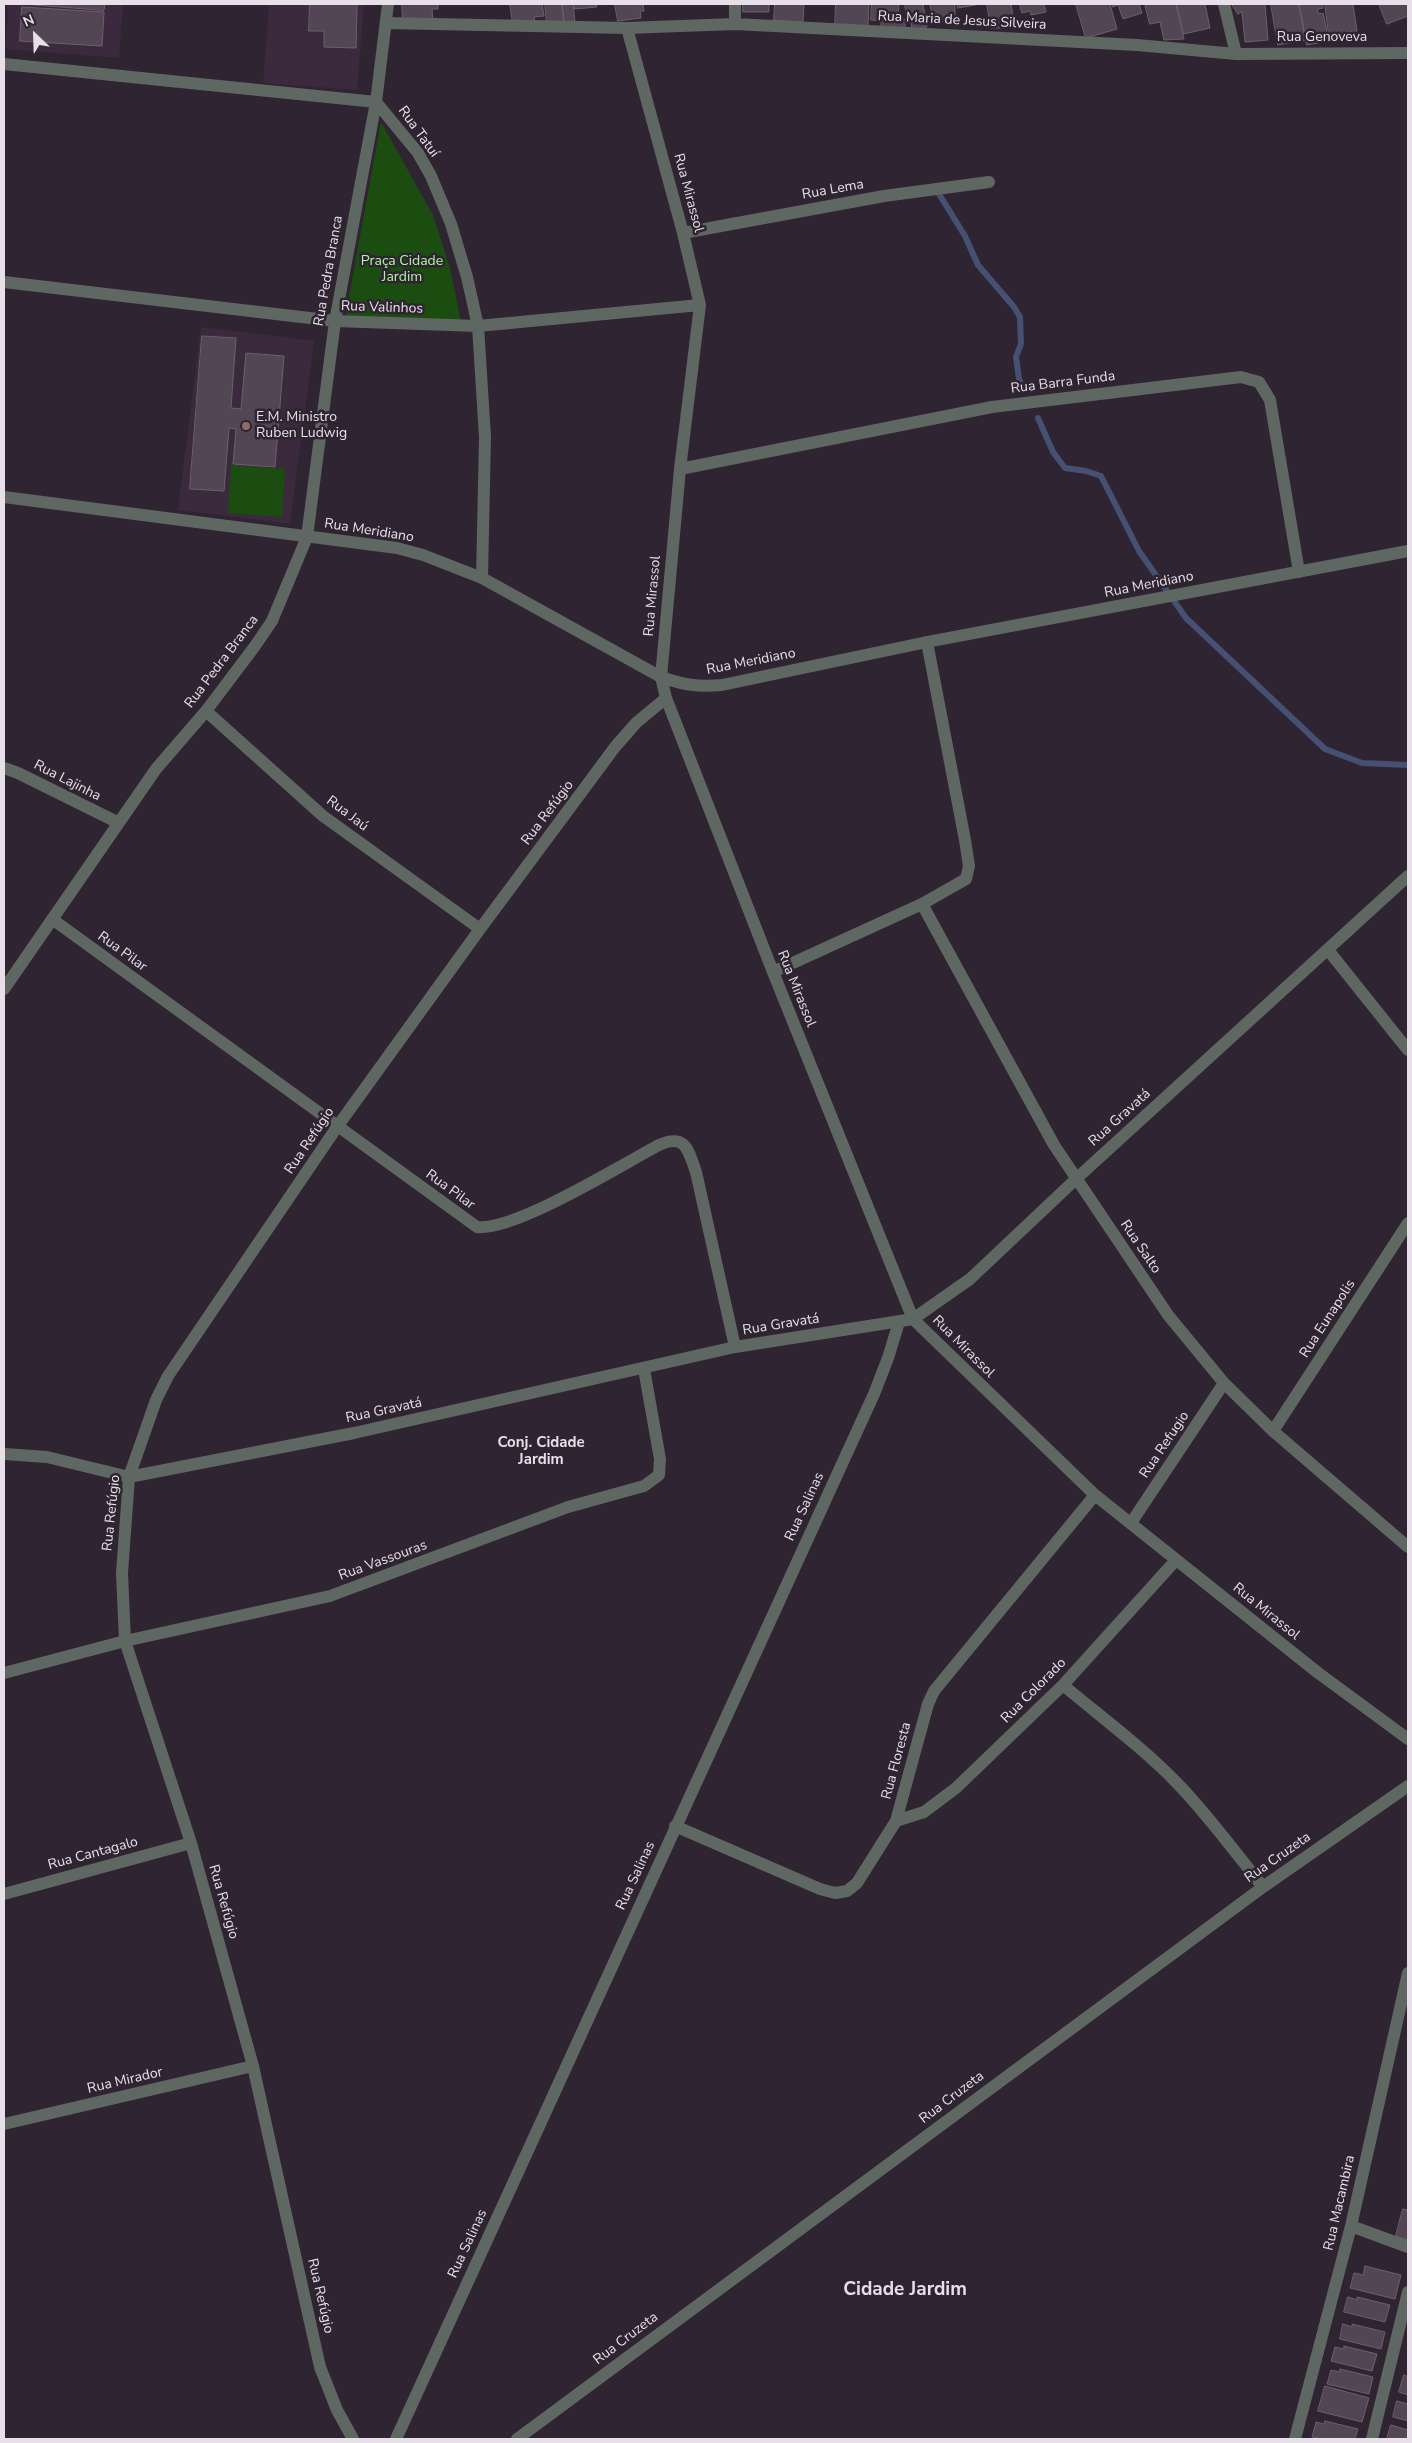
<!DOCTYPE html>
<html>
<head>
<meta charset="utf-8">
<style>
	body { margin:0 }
	#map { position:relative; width:1412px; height:2443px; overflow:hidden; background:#2f2431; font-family:"Nunito Sans",sans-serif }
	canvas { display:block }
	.frame { position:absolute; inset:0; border:5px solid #e7e0e8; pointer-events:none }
	.north { position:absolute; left:10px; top:10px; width:50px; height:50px; -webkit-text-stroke:4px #2f2431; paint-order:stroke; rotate:336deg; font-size:14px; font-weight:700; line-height:20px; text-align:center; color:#e7e0e8 }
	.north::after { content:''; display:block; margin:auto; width:18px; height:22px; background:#e7e0e8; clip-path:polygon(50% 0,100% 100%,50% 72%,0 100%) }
</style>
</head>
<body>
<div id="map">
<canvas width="1412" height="2443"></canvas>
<div class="frame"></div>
<div class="north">N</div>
</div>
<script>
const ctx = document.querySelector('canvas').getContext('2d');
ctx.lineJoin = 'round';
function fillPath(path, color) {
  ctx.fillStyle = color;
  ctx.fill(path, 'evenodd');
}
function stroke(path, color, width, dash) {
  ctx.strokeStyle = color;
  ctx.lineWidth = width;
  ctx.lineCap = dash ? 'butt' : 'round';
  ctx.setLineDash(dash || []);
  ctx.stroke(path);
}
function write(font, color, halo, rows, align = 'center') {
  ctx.font = font + ' "Nunito Sans",sans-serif';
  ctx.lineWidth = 5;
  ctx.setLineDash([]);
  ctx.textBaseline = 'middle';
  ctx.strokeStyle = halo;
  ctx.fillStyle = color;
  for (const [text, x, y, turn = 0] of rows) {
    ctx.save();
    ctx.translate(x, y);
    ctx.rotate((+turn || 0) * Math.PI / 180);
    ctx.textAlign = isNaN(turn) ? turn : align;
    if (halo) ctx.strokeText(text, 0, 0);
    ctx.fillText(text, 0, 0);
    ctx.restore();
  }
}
fillPath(new Path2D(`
	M9,4H123L119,58L5,49Z
	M269,4H364L357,90L263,83Z
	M201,327L314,341L290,524L178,510Z`), '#3b2a3d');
fillPath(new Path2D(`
	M381,122L433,215L450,268L461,322L345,318Z
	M231,465L285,469L282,517L228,513Z`), '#1c4d10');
stroke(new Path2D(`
	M939,194L965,236L978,265L1014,307L1020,317L1021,344L1016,357L1019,379L1024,390
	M1038,418L1053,452L1065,468L1086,471L1101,476L1139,551L1186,618L1325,749L1362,763L1408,765`), '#455072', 6);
const building = new Path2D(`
	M22,4H105L104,10Z
	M310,4H357L356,48L324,47V31H309Z
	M402,4H438V9H432L433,20L403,21Z
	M510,4H542L544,16L534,17L535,22L513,23Z
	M545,4H573L562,5L564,22L547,24Z
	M573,4L575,21L564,22L562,5Z
	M574,4H596L597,7L575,9Z
	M615,4H643L644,11H640L641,18L618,21Z
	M743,4H769V12H743Z
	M775,4H804L803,22L774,20Z
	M836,4H869L868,27L835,26Z
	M872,4H899L898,18L905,19V29L881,28V21L871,20Z
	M905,4H923L927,27L912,30L911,21L908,22Z
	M930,4H955V19L935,23Z
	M958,4H981L958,8Z
	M987,4H1011L1015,28H991Z
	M1020,4H1044L1046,12L1031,15L1030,11L1022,13Z
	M1076,4H1110L1117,29L1086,38Z
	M1112,4H1139L1142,13L1123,19L1118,5L1113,7Z
	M1145,4H1176L1184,39L1164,40L1160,22L1150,24Z
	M1177,4H1205L1210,28L1184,34Z
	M1232,4H1265L1268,40L1245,42L1242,12L1238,14Z
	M1271,4H1299L1306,40L1278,45Z
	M1299,4H1322L1323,8L1318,9V14L1323,13L1329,41L1307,45Z
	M1325,4H1353L1357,31L1329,34Z
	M1379,4H1408V16L1387,24Z
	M22,7L104,12L102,46L20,41Z
	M202,336L236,338L231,408L241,409L246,353L284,356L275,467L233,464L236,429L229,428L224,491L190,489Z
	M1403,2209L1408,2210V2240L1396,2236Z
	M1365,2266L1401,2275L1395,2299L1350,2288L1354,2273L1363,2275Z
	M1348,2297L1357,2300V2297L1390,2305L1385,2322L1344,2312Z
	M1343,2324L1352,2327V2324L1385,2332L1381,2349L1340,2339Z
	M1344,2346L1377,2354L1372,2371L1331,2361L1335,2347L1344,2349Z
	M1340,2369L1373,2377L1369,2394L1327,2384L1331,2370L1340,2372Z
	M1404,2375L1408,2377V2395L1399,2392Z
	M1325,2386L1369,2398L1362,2422L1318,2411Z
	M1397,2401L1408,2404V2421L1393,2417Z
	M1325,2421L1358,2429L1355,2439H1324L1312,2437L1316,2422L1324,2424Z
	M1391,2425L1408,2430V2439H1387Z`);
fillPath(building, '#524654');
stroke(building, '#6d5f6e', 1);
stroke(new Path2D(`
	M1224,4L1236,54
	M386,23L627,28L735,24L1137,45L1236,54L1408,53
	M735,24V4
	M627,28L683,233L700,305L680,469L661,677L666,698L773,972L913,1319L1095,1495L1317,1672L1408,1739
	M4,64L376,102L418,153L431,176L451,224L467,277L478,326L485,437L482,578
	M683,233L884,196L989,182
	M4,282L335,321L478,326L700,305
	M680,469L992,407L1241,377L1259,382L1270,400L1299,572
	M206,711L323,816L480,929
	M4,768L18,773L117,822
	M922,904L1054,1145L1168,1315L1224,1383L1273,1431L1408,1547
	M52,919L477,1227C515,1231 621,1165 659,1145C686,1133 688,1150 696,1172L735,1347
	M1328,950L1408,1050
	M773,972L922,904L966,879L969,866L965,840L927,642
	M4,989L156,769L206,711L255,646L272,621L307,537L335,321L376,102L388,4
	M1273,1431L1408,1223
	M4,1454L47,1457L129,1477L354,1433L735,1347L913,1319L970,1279L1076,1179L1408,876
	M1131,1523L1224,1383
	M4,1673L125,1641L330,1596L568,1507L644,1486L659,1475L660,1459L644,1369
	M1063,1685C1101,1717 1142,1747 1177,1783C1208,1815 1235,1852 1263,1887
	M896,1821L924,1812L956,1788L1063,1685L1176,1560
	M675,1826L820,1889L835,1893L847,1891L857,1883L896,1821L928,1704L934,1691L1095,1495
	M4,1894L191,1843
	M4,2124L253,2066
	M1351,2226L1408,2247
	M353,2439L337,2410L320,2367L253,2066L191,1843L125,1641L122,1573L129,1477L156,1400L168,1376L337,1127L480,929L615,747L636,723L666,698
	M396,2439L874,1394L888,1358L899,1322
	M517,2439L1263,1887L1408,1786
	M1295,2439L1351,2226L1408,1973
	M1372,2439L1408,2292`), '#5f6762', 12);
stroke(new Path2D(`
	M4,497L397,548L423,555L482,578L661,677C684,685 697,687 722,685L927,642L1408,551`), '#5f6762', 12);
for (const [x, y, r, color] of [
	[246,426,5,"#8d6e63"]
]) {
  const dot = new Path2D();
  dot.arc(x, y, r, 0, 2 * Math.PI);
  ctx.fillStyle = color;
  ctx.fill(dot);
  stroke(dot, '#2f2431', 2);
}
write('14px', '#e7e0e8', '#2f2431', [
	["Rua Maria de Jesus Silveira",962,21,3],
	["Rua Genoveva",1322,38],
	["Rua Tatuí",418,132,54],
	["Rua Lema",833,190,-10],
	["Rua Mirassol",688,193,75],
	["Rua Pedra Branca",329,271,-80],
	["Rua Valinhos",382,308,2],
	["Rua Barra Funda",1063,383,-7],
	["Rua Meridiano",369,531,9],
	["Rua Meridiano",1149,585,-11],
	["Rua Mirassol",653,596,-85],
	["Rua Pedra Branca",222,662,-53],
	["Rua Meridiano",751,662,-11],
	["Rua Lajinha",67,781,27],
	["Rua Refúgio",548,813,-53],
	["Rua Jaú",347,814,37],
	["Rua Pilar",122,952,36],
	["Rua Mirassol",796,989,68],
	["Rua Gravatá",1120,1118,-42],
	["Rua Refúgio",310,1141,-56],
	["Rua Pilar",450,1190,36],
	["Rua Salto",1140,1247,56],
	["Rua Eunapolis",1328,1319,-57],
	["Rua Gravatá",781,1325,-9],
	["Rua Mirassol",963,1347,45],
	["Rua Gravatá",384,1411,-12],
	["Rua Refugio",1165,1445,-56],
	["Rua Salinas",805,1507,-65],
	["Rua Refúgio",112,1513,-84],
	["Rua Vassouras",383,1561,-20],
	["Rua Mirassol",1266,1612,39],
	["Rua Colorado",1034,1691,-45],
	["Rua Floresta",897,1761,-75],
	["Rua Cantagalo",93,1854,-15],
	["Rua Cruzeta",1278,1858,-35],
	["Rua Salinas",636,1876,-65],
	["Rua Refúgio",223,1902,74],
	["Rua Mirador",125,2081,-13],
	["Rua Cruzeta",952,2098,-37],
	["Rua Macambira",1340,2203,-77],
	["Rua Salinas",468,2244,-65],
	["Rua Refúgio",320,2296,77],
	["Rua Cruzeta",626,2339,-37]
]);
write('14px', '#acf79c', '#2f2431', [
	["Praça Cidade",402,262],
	["Jardim",402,278]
]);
write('14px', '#e7e0e8', '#2f2431', [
	["E.M. Ministro",256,418],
	["Ruben Ludwig",256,434]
], 'left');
write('bold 15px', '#e7e0e8', '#2f2431', [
	["Conj. Cidade",541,1443],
	["Jardim",541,1460]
]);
write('bold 19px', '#e7e0e8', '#2f2431', [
	["Cidade Jardim",905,2290]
]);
</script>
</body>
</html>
